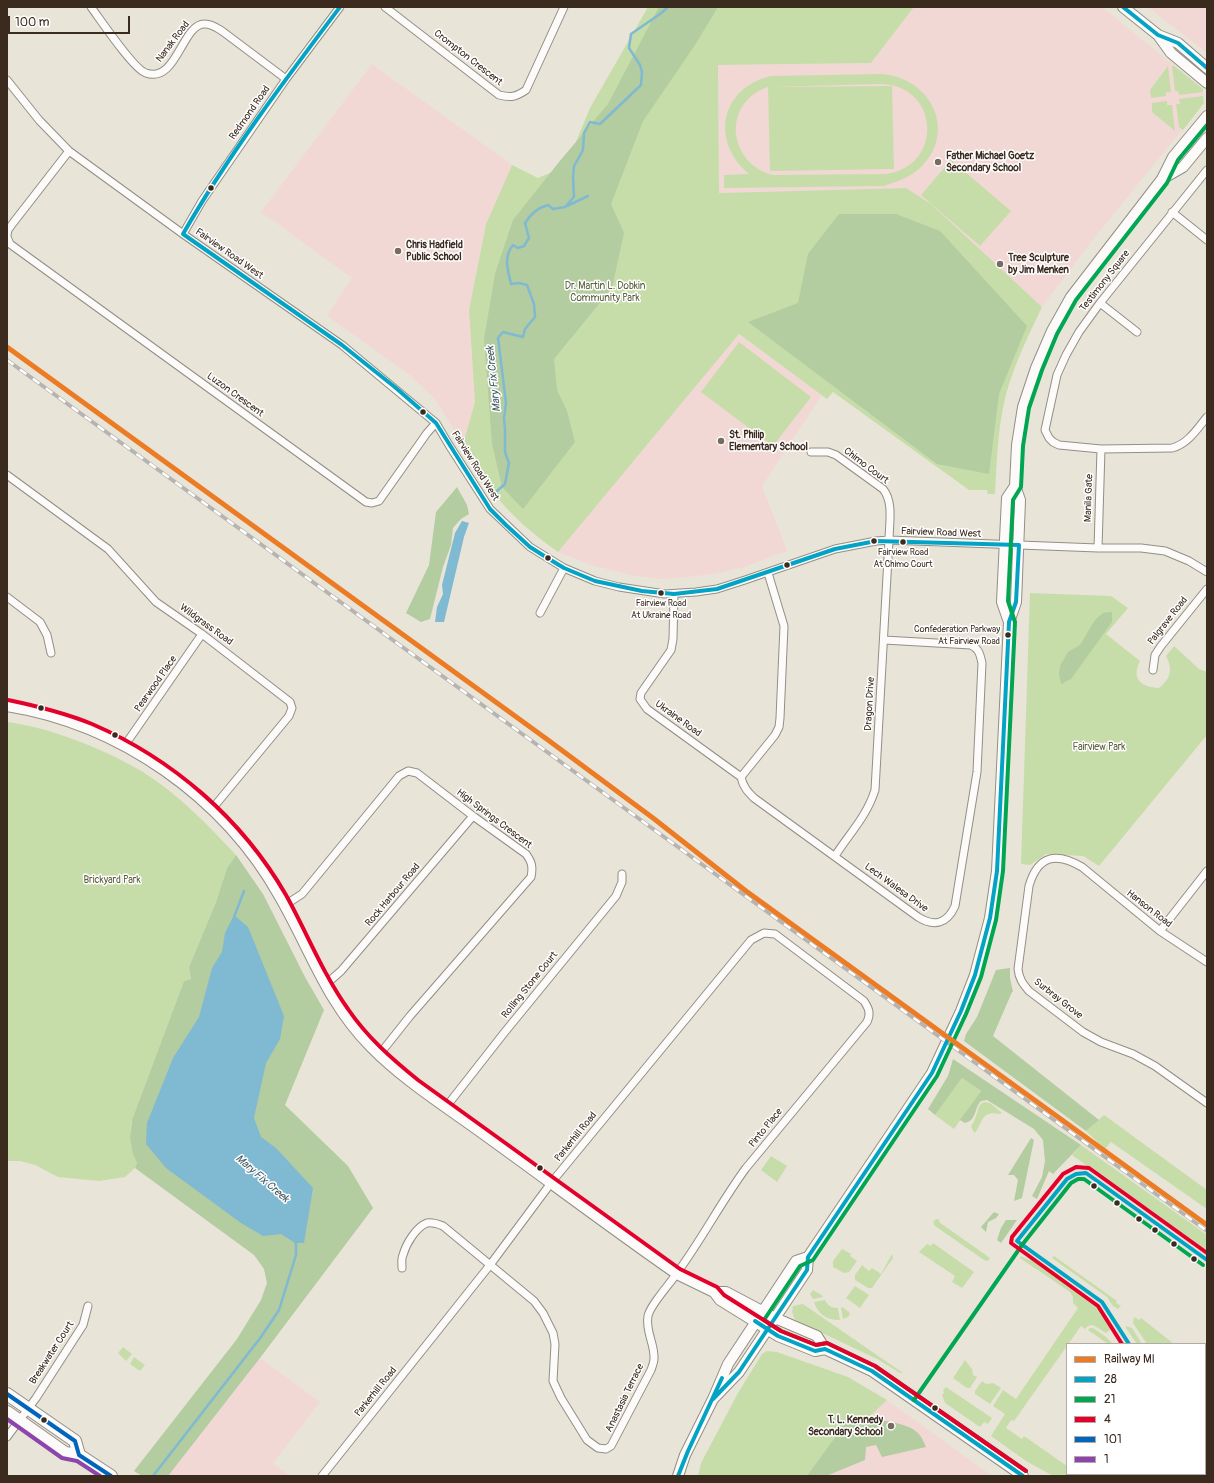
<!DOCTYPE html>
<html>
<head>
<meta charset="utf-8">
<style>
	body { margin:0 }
	#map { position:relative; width:1214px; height:1483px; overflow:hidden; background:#e9e4d8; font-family:Pangolin,sans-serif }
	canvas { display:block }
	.frame { position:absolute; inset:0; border:8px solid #3b2a1e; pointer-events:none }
	.legend { position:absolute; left:1066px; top:1343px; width:140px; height:132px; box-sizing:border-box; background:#fff; border:1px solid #b1aaa5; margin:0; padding:5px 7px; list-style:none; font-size:12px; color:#3b2a1e }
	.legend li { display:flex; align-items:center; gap:8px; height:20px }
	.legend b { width:20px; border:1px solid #b1aaa5 }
	.scale { position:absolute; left:8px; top:16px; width:122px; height:18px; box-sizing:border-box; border:2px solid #3b2a1e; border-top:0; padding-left:5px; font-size:12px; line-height:14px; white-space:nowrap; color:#3b2a1e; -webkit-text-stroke:3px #fff; paint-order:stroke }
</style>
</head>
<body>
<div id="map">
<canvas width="1214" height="1483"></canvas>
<div class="frame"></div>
<ul class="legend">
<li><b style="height:5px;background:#ec7b25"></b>Railway MI</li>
<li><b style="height:5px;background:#03a3c5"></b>28</li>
<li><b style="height:5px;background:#00a651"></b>21</li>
<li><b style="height:5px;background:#e4002b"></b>4</li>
<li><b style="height:5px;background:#0065bd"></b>101</li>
<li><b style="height:5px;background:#8e44ad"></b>1</li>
</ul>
<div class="scale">100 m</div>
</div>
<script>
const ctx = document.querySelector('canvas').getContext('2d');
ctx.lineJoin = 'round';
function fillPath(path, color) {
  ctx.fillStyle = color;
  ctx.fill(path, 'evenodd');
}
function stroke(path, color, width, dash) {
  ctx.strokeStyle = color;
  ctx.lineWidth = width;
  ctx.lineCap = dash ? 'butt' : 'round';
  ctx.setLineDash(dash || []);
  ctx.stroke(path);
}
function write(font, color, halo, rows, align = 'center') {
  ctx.font = font + ' Pangolin,sans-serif';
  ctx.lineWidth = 3;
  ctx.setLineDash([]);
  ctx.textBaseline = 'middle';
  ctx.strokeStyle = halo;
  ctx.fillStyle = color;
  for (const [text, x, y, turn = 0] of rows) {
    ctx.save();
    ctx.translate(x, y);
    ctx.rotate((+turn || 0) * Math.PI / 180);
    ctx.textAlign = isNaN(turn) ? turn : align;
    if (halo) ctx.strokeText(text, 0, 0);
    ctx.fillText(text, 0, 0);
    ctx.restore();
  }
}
fillPath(new Path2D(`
	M914,7H1102L1203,89L1204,103L1091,242L1042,307L931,205L906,188L719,193L718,65L871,63Z
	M1148,7H1207V53Z
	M372,64L512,165L486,224L469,310L475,402L463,444L435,399L410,375L327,316L352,278L261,212Z
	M738,334L822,395L762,486L787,551L744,567L714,574L687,577L659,579L630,575L592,565L558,552Z
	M260,1358L320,1402L273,1463L290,1476H168Z
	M887,1400L992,1476H814L833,1451Z`), '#f1d8d5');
fillPath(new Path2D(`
	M648,7H914L871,63L718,65L719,193L906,188L931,204L1042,307C1030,332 1018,357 1009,384C998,419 997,457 995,494H988L987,490H969L833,392L827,399L739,334L558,552C533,534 511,516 492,491C481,476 473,459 463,444L475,402L469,310L486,224L512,165L538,178L566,166L590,108Z
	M1173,65L1203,89V92L1179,95L1178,91H1175L1172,67Z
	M1168,66L1171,92H1166V96L1151,98L1150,90Z
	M880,74C929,76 958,129 922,166C912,177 898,181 884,186L724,188V175L749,174C710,141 720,88 771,76ZM880,84C939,84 945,166 886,174L773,175C727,163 722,102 768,87L770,171L894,169L892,86L768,87Z
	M1203,96L1204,103L1183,130L1179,127L1176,104H1180L1179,99Z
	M1167,101V105H1172L1175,131L1152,112V103Z
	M951,160L1011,211L980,246L921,195Z
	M739,342L811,397L773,446L701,392Z
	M1030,593L1111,596L1128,608L1106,634L1140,661C1131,679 1141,687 1159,688C1171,678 1173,670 1166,656L1174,646L1199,669L1207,672V735L1099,866L1083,856L1046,854L1030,865L1021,864Z
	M7,722C52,728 104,749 143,772C178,794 208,825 236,855L227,868L216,902L189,967L191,979L184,981L131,1123C130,1137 131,1149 137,1163L135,1168L125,1177L99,1181L58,1177L35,1165L20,1161H7Z
	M962,1078L981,1091L954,1129L935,1115Z
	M984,1102L990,1103L1002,1113L1000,1114C982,1110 983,1121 975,1133L973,1131L971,1126C973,1123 975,1120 976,1116C979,1110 977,1105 984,1102Z
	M1104,1115L1207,1190V1209L1111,1142L1105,1149L1086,1131Z
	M1081,1145L1207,1235V1253L1072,1155Z
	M771,1156L787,1166L777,1182L761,1170Z
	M937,1219L940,1220L939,1222L990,1258L988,1261L984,1260L935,1226L933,1222L935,1220Z
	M933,1243L974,1272L962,1288L952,1282L955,1276L919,1252L927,1244L931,1246Z
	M842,1249L851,1254L850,1256L857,1261L849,1272L844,1273L833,1267V1261Z
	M892,1254L893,1258L872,1288H868L855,1280V1275L862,1265L869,1271L872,1268L881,1274Z
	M1021,1256L1029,1260L1030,1259L1099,1308L1112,1328L1106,1333L1093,1325L1088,1326L1085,1329L1081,1326L1014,1421L1011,1420L1006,1428L1022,1439L1024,1436L1067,1466V1474H1104L1102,1476H1053L1026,1461L991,1436L1005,1414L993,1406L1003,1390L1016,1399L1078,1308L1073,1303V1297L1070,1292L1020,1258Z
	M1054,1256L1117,1301L1116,1303L1121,1306L1118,1309L1113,1306L1107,1297L1052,1258Z
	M855,1286L869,1295L860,1308L846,1298Z
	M813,1290L823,1296V1297L813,1299L810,1294Z
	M825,1300C828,1306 831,1308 838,1308L840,1320C826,1320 818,1314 814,1302Z
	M803,1304L903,1373H900L879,1360L795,1320L792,1312L793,1306Z
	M842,1307L849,1312L850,1314L848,1317L843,1319L841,1308Z
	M1134,1317L1139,1320L1141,1318L1174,1344H1147L1133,1323Z
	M1126,1326L1132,1328L1142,1344H1137L1126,1328Z
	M1090,1328H1093L1106,1337L1113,1344H1108L1088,1330Z
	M123,1347L132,1354L126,1361L118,1353Z
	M767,1351L777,1352L848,1377L887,1400L833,1451L813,1476H698L701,1463L738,1393L762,1354Z
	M134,1357L145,1365L140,1371L130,1364Z
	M965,1360L972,1369L973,1375L977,1377L970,1388H967L953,1378Z
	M982,1381L986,1384L993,1383L1001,1388L990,1404L975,1394V1391Z
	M946,1387L992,1418L988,1424L984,1422L980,1427L945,1403L942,1395L944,1393L943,1390Z`), '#c6ddaa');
fillPath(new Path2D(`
	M659,7H718L695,45L643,121L611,204L624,233L612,288L554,359L557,390L567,411L575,442L523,509L502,487L492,443L484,339L495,274L513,220L559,162L608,104Z
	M839,214H896L940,231L1027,326L999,394L989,474L937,464L748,322L798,303L808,254Z
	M457,487L467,505L469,514L461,519L453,528L451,545L443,567L430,619L421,622L406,613L429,565L436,512Z
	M1112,612V622L1071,679L1061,684L1059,674L1060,666L1068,652L1080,645L1095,620L1103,613Z
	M236,855L263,894L305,977L324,1010L285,1105L348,1166L373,1208L260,1358L168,1476H142L134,1471L237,1339L261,1300L267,1283L264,1269L254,1255L135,1168L137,1163L133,1154L130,1138L132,1120L184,981L191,979L189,967L216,902L227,868Z
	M1010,968V978L1013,992H1012L993,1036L1099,1120L1086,1131L964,1041L966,1034L977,1017L996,970Z
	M953,1059L1081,1145L1053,1174L1049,1171L1037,1199L1032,1196L1042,1177L1045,1161L1043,1140L1034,1129L987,1100L981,1101C974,1108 977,1120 965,1123L960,1120L981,1091L962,1078L935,1115L928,1109L948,1076Z
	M1031,1138L1034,1140L1022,1198L1014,1201L1018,1180L1014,1175H1008Z
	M994,1212L999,1214L996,1218L988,1222L986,1232L981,1227Z
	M1006,1220H1017L1001,1243L997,1240L1001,1228Z
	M868,1419C882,1420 908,1423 918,1433C922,1437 924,1443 926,1447L882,1457L876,1445L866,1447L865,1460L826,1476H807L845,1424Z`), '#b3cca0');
fillPath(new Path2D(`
	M462,521L469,523L464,537L444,622H435L437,607L443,594L442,585L455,533Z
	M234,915L248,927L284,1016L280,1039L266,1063L254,1118L261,1137L276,1148L313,1188L304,1243H295L281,1234L263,1236L241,1223L166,1168L146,1144L147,1123L173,1058L199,1017L212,968L222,952L225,933Z`), '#80b9d2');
stroke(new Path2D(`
	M567,206L588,196
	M497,491L505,484L509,463L505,452V429L504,418L506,403L498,338L503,332L523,337L525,329L535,317L534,304L527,285L519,283L511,284C508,270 503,257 513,245L518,248L524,246L529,238L525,223C531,214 537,208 548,205L553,209L565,207L574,197L573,177L574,166L583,150L584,133L590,122L600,124L641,85L642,72L640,65L629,48L631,34L660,14L668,7
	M234,917L244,891
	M153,1476L261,1337L279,1310L296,1255V1241`), '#80b9d2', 2.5);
const street = new Path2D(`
	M91,7C100,19 134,70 146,73C177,84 182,23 205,24C212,24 217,28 222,31L286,79
	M385,7L499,95C511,98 516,97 526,90L564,7
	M7,80L39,120L69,151L183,234L342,345L436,423L449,445L490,509L530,547L564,568L595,581L619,587L665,594L696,592L717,589L745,580L835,549L876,541L889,540L1098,548H1141L1165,551L1189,561L1207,572
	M1207,170L1100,303L1079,332L1066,355L1057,375L1045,430L1049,438L1053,442L1059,445L1101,449L1172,448C1188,444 1197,429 1207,417
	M1172,212L1207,240
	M183,234L202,201L286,79L340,7
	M7,235L8,230L13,223L69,151
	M7,237L10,244L366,502L372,503L379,501L427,433L436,423
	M1100,303L1137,332
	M811,452H828L836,455L883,489C894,502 889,525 889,540L875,790C867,816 849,834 835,856
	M7,475L108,549L156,602L202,634L290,702L292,708L289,716L212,809
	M1098,548L1101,449
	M768,573L784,626L780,718L779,727L775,735L741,777C743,787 748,792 754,798L918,917C934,927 947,924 955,906L977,772L982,663C980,654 979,649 971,645L884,640
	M674,594L673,639L671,650L641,693L640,699L647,709L741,777
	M7,597L40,622L47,635L51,653
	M540,613L564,568
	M1153,670L1155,655L1161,646L1207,589
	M125,745L202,634
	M285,905L302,894L399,776L408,771L417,773L473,816L526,854C532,862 533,867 531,877L410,1016L379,1055
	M1160,931L1207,871
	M1207,962L1160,931L1082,867C1056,852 1038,855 1029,886L1018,969C1019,979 1023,984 1029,991L1083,1032L1101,1042L1133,1054L1155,1066L1207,1103
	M325,985L341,971L473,816
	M446,1107L504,1033L616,896L622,882V874
	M7,1437L36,1398L83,1325L88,1306
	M322,1476L490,1265L551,1183L751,940L764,933L775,934L864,1001C869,1009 871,1013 867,1022L746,1168C721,1202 702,1239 677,1273C670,1284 650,1305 648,1316C645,1331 655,1344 654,1359C654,1362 652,1367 651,1370L611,1446L606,1449L598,1448L587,1440L561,1398L553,1381L555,1344L553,1333L543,1313L534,1301L443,1226C438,1224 433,1222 427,1223C416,1227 406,1244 403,1255C401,1259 402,1263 402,1268`);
const secondary = new Path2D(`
	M1123,7L1158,35L1178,43L1207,68
	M1158,35L1171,53L1207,83
	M1162,179L1183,167L1207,138
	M1009,622L1002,602L1007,498L1015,486
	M7,706C120,724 224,797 280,897C310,949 327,1003 371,1047C405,1082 454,1112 493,1141C554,1185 615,1231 677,1274L714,1292L720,1300L778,1336L815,1351L825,1349L872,1371L1023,1476
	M714,1292H726L775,1318L817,1336L825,1349
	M713,1399L739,1372L807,1270L808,1257L932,1073L961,1011L975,975L990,918L997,871L1009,622L1016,602L1020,500L1015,486L1017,445L1023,407L1036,368L1052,331L1071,297L1162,179L1173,157L1207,116
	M678,1476L685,1455L713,1399L728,1364L796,1261L808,1257`);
const primary = new Path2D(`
	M7,1394L75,1441L79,1455
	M7,1412L65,1453L79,1455L111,1476`);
stroke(street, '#938e86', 9);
stroke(secondary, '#938e86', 12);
stroke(primary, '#938e86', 14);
stroke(street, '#fcfbf9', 7);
stroke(secondary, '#fcfbf9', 10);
stroke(primary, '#fcfbf9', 12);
const rail = new Path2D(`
	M7,360L1207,1231`);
stroke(rail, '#b6b4b0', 4);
stroke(rail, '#fff', 2.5, [8]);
stroke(new Path2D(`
	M340,7C285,80 229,154 183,234L342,345L396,388L436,423L490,509L506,525L530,547L549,559L564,568L595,581L642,591L674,594L717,589L835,549L876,541L1019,545L1016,602L1009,622L997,871L990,918L975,975L961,1011L932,1073L808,1257L807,1270L739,1372L713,1399
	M1123,7L1158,35L1178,43L1207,68
	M755,1321L778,1336L815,1351L825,1349L872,1371L1023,1476
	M1129,1344L1102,1302L1017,1241L1067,1179L1076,1174L1086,1173L1207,1260
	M678,1476L688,1451L722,1378`), '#03a3c5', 4);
stroke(new Path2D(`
	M914,1400L1022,1245L1071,1183L1078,1179H1084L1203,1265
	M1026,1471L875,1366L827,1343L816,1345L781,1331L764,1320L800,1266L813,1260L937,1076L966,1014L981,977L996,920L1003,871L1015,622L1008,601L1013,500L1021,487L1023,446L1029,408L1042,370L1057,334L1076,300L1167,183L1178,160L1207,125`), '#00a651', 4);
stroke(new Path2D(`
	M8,700C37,706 65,713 92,724C173,759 242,819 286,895C307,933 323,974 348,1009C367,1037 392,1059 418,1080L680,1269L717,1287L724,1295L781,1331L816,1345L827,1343L875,1366L1026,1471
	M1122,1344L1098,1306L1011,1243L1012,1237L1063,1174L1076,1167L1089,1168L1207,1253`), '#e4002b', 4);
stroke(new Path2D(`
	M7,1394L75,1441L79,1455L111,1476`), '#0065bd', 4);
stroke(new Path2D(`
	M7,1419L62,1458L77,1461L100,1476`), '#8e44ad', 4);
stroke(new Path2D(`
	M7,347L548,740L653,818L746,891L1207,1225`), '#ec7b25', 5);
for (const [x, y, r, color] of [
	[938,162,4,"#786b5f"],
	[211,188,3.5,"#3b2a1e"],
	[398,251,4,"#786b5f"],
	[1000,264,4,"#786b5f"],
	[423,412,3.5,"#3b2a1e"],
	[721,441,4,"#786b5f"],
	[874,541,3.5,"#3b2a1e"],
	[903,542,3.5,"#3b2a1e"],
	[548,558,3.5,"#3b2a1e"],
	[787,565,3.5,"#3b2a1e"],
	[661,593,3.5,"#3b2a1e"],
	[1008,635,3.5,"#3b2a1e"],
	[41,708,3.5,"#3b2a1e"],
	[115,735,3.5,"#3b2a1e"],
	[540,1168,3.5,"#3b2a1e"],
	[1094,1186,3.5,"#3b2a1e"],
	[1117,1203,3.5,"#3b2a1e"],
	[1139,1219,3.5,"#3b2a1e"],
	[1155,1230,3.5,"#3b2a1e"],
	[1174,1244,3.5,"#3b2a1e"],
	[1194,1259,3.5,"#3b2a1e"],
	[935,1408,3.5,"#3b2a1e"],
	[44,1420,3.5,"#3b2a1e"],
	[891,1426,4,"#786b5f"]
]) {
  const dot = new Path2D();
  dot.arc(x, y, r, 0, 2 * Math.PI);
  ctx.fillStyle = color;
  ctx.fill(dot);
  stroke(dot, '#fff', 1.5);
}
write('9px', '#3b2a1e', '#fff', [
	["Fairview Road",903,553],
	["At Chimo Court",903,565],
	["Fairview Road",661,604],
	["At Ukraine Road",661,616],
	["Confederation Parkway",1000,630,"right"],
	["At Fairview Road",1000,642,"right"]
]);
write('10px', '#3b2a1e', '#fff', [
	["Nanak Road",173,42,-53],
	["Crompton Crescent",468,58,38],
	["Redmond Road",250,113,-55],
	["Fairview Road West",229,254,35],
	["Testimony Square",1105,281,-52],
	["Luzon Crescent",235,395,36],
	["Fairview Road West",475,466,58],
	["Chimo Court",866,466,37],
	["Manila Gate",1089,498,-88],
	["Fairview Road West",941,533,2],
	["Palgrave Road",1168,621,-52],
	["Wildgrass Road",206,625,36],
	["Pearwood Place",156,684,-55],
	["Dragon Drive",870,704,-87],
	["Ukraine Road",678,719,36],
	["High Springs Crescent",494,819,37],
	["Lech Walesa Drive",896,888,36],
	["Rock Harbour Road",393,895,-50],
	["Hanson Road",1149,909,38],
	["Rolling Stone Court",530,985,-51],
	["Surbray Grove",1058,999,38],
	["Pinto Place",766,1128,-51],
	["Parkerhill Road",576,1137,-51],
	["Breakwater Court",52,1353,-57],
	["Parkerhill Road",376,1392,-51],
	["Anastasia Terrace",625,1398,-64]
]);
write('bold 10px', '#3b2a1e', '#fff', [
	["Father Michael Goetz",946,156],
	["Secondary School",946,168],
	["Chris Hadfield",406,245],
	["Public School",406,257],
	["Tree Sculpture",1008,258],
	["by Jim Menken",1008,270],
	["St. Philip",729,435],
	["Elementary School",729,447],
	["T. L. Kennedy",883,1420,"right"],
	["Secondary School",883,1432,"right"]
], 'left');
write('10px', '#5c5e3d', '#fff', [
	["Dr. Martin L. Dobkin",605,286],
	["Community Park",605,298],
	["Fairview Park",1099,747],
	["Brickyard Park",112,880]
]);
write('italic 11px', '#455c65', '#fff', [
	["Mary Fix Creek",494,379,-96],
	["Mary Fix Creek",262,1179,41]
]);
</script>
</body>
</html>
